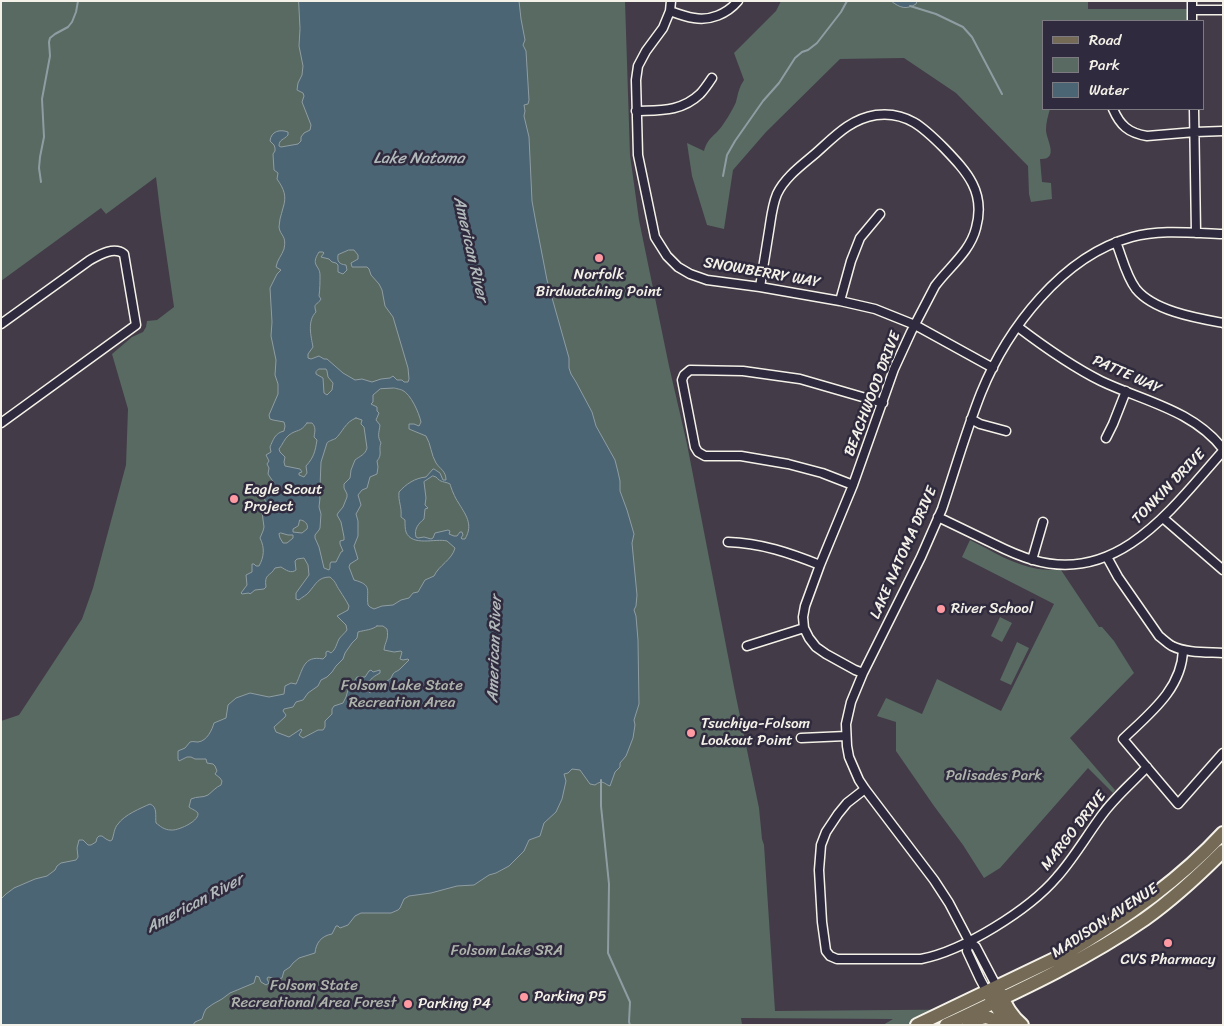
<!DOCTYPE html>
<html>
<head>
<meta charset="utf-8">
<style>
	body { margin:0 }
	#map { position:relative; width:1224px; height:1026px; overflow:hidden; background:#433b47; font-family:Sriracha,sans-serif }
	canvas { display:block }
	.frame { position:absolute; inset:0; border:2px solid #f4f1e8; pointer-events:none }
	.legend { position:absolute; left:1042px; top:20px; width:162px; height:90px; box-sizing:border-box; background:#2f2a3d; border:1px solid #7e7a81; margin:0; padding:6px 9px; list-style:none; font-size:15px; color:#f4f1e8 }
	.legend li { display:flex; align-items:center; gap:10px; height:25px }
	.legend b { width:25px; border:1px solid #7e7a81 }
</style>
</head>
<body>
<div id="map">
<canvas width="1224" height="1026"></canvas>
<div class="frame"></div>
<ul class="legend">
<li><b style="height:6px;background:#756a55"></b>Road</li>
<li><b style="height:14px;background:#586a62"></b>Park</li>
<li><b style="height:14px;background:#4c6574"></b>Water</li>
</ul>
</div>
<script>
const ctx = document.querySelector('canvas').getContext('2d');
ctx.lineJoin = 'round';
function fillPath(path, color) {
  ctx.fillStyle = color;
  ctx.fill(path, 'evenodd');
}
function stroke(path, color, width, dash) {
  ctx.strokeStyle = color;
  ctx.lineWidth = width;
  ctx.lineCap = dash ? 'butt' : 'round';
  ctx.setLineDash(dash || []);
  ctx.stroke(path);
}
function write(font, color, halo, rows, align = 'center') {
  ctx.font = font + ' Sriracha,sans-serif';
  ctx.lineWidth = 5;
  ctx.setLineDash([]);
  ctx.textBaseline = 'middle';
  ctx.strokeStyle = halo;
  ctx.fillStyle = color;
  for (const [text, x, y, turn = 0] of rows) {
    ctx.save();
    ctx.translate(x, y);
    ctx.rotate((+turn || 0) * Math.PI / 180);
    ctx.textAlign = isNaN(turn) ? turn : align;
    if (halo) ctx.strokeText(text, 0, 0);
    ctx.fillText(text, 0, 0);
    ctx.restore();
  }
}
fillPath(new Path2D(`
	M1,1H625L630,155L639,220L669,366L687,444L735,692L759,808L762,839L764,845L775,1011L1014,1009V1025L930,1024L927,1025H883L893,1019L741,1018L742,1025H1V721L19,715L82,619L93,588L126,465L128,409L112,354L132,337L143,332L146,327L147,321L157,320L174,307L161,218L156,177L106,214L101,208L1,281Z
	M781,1H1088V9H1189V21H1043V109H1050C1048,116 1046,122 1046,130C1046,139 1060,160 1040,159L1042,182L1051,183L1052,199L1031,202L1029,194L1028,166L956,93L904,58L840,59L766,132L733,170L724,229L707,225L692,176L687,143L704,151C708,137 715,136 722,126C727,119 733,109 736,102C738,94 739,87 744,80L734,53L776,11Z
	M970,540C992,551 1014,565 1038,569C1046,570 1054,570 1061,570L1099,627H1102L1114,641L1134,673L1070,738L1115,790L1113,793L1088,768L1000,868L984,878L963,845L934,806L896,751V722L877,716L886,698L922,714L937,679L1001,711L1054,604L962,557Z
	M1000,617L1012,623L1002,642L991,636Z
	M1017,642L1029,648L1011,685L1000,680Z`), '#586a62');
const water = new Path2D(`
	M299,1H519L521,19L525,40L523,45L526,51L529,100L528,104L524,105L525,111L524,116L529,137L532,201L536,223L547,280L569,358V368L571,374L576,382L592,412L596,426L615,460L618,472L620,481V491L627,510L634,534L632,543L637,595L636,606L634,610L636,616L638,640L639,704L634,720L635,725L633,738L626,756L620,763V767L615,772L610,786C604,784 603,779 595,785L590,784L580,770L572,769L568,773L564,774L566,781L562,799L556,812L544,823L540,836L529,840L524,851L509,866L496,873L489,875L474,885L457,886L431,893L409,896L404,899L400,908L398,910L391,913H361L355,916L348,925L340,928L338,926H336L332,934C321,936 316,943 315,953L299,958L293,963L290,967L284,971L282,978L278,979L268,977L267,979L269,983L266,985L261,982L259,977L256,976L254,983L230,993L222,999L213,1004L206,1009L204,1013L202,1019L195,1022L193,1025H1V899L6,894L14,888L35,879L47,876L55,870L57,866L61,863L76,860L78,857L77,848L79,840H83L88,845H91L96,842L97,838L99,836H102L106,839L110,841L112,840C114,835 114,828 118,824C124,815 141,808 150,804C158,807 155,816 156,823C160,826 164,830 171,830C177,831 198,822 198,814C198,811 191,809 189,807L191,799C197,796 203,798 208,795C212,792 216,787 221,785L222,781L220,778L215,774L217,771L215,766L213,764L207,763L206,759H195L191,757H187L179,761L178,759V751L185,748L190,742C193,741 195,742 198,742C207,741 212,730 214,723L226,718L228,705L236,698L250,693L269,697L284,694L285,686L291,683L296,684C303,670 303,655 323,659L326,656V652L328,651L331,653C336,649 336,645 339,639C341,636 344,634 347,630L346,625L337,616L348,610L349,606C346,600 343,596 340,591C335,584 337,583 330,577C318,577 316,584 309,592C307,595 302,597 299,600L296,599V593L309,575L308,565L304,558L297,559L295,561L296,570C291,574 286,570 281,567L275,568C270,577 264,573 266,587L264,589L255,590L250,594L249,593L242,594L241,593L247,585L246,575L252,572V564H254L256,566H259C264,557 265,548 260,538L263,531L264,527L262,512L266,503L263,494C265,487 271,488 274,483L268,474L269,468L267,464L269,461L266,455L271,452L270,447C273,440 275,433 284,431L285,426L284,422L273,420L270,419L269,415L278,394V384L275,375L276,360L271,336L272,322L270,288L277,274L281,270L276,267C277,260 282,255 284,249C287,235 280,236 279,227C279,224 280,222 280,219C281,215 282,212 283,208C287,196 284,189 277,179L278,173L274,170L273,154L275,151V148L274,145L270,141C271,131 280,129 288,132V135C284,140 279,139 279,146L281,147L298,144L301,141V137L304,133L310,130L311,125L302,102L304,96L303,93L297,90L298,83L302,75L303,66L299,46L300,29ZM349,250H354L358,255V259L351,263L352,267H367L369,269L371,275L379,284L382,290L385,306L393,317L408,368L409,379L408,382H404L402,380H397L393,376L390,378L381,379L372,382L362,379L355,380L343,373L327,359H324L319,356L311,359L308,358V354L313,347C311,336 307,321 316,312C313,302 317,306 321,299L319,296C320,289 320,282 320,275C320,265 310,266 319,252H323L324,253L321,257L329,259L332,262L336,263L338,265V272L343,274L347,270L346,265C339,264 337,262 338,255ZM319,369H326L327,371L328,377L333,383L332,390L327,395L324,393L323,378L316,374V372ZM394,388C395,388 402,390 402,390C411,394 419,413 421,422L419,426L414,424H409V429L426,436C431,444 431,455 436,463C440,469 446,471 446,480H443L440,473L434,469H433L426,477C415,478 406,484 399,492C398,502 402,506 401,517L405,520C405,524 405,529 406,532C412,547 436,538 447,541L455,548C452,560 439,565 434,576L425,580L418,592L413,593L409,598L401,600L393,605L382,606L374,609L370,607L368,605C366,590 373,585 354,580L349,567L350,564L358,559L354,546L358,536V521L356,514L361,505L358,495L362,490L367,488L370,477L377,474L378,467L377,461C383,454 378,450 381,443C377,436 379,433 380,425L376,420L379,413L377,411V407L371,404L373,402V395L380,389ZM356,418L362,420L361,424L364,427L367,448C365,455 360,456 355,460L351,470L350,478L344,484V488L347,494V497L343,507L338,513L337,515L341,522L344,537V540L340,541V544L343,551L341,552L336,562H331L330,564V568L329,570L324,568L319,547L315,538V535L319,530L320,528L321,514L319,507L320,498L318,491L320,487L321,462L327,443C327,442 334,439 335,439C343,432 345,422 356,418ZM307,423H312C316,427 315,431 314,437L317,440C315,452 314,457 306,466L307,473L304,477L299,475V473L302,472L300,469L285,466L284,462L285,457L280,452L279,449C283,444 284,439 289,435C297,429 300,433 307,423ZM433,476L436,477C441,483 444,481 450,484C451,488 455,498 458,502C465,514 474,524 465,539H462L461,538L463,535L462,532H460L457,536H454L449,534L450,531L448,530L435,533L433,538L431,539L424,537L418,538L416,537C414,529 418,524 424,519L425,509L428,508L425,505L426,498L424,482ZM300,520C304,520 309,524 307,529L302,533L293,532V529L298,526ZM281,533L288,535H293V538L287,543H283L280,538L279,534ZM377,626H383L387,629C389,640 385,641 384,650L394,652L401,651L402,652L400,659L403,660L408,659L409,660C406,663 403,666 400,669C397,672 395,671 393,674C392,675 392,677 391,678C388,681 373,691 370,693L368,691C368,680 371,678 380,673V670L373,672L371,670L369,671L365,677H357L348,690L346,697L343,703L334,706L332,709V714L325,721V727L323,730H318L303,738L299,735L302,730L301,729L289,737L276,732L274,727L285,717L286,715L283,711L284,709L293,707L296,702L303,700L308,693L318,686L321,680L327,677L332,672L336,666L343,659L345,653L352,643L357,638L358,632C365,630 372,630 377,626Z
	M891,1H917L916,4C906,10 900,8 891,1Z`);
fillPath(water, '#4c6574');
stroke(water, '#8f9da2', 1);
stroke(new Path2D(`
	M910,6L936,14L963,27L972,37L1002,94
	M723,176L727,155L735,141L763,101L779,83L795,58L802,52L808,50L817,43L841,12L847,1
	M41,182L39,168L40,157L44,137L42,99L50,56L49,42L50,38L55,34L68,27L72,22L76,12L78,1
	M601,780V806L609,884L608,953L630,1002L629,1022L630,1025`), '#8f9da2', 2);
const minor = new Path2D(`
	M671,1L670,11L663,28L646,51L638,66L636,80L638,155L655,237L667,256L678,267L690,274L707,280L760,287L840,301L875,309L915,325L993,368
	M1192,1V21
	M1192,10H1223
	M670,11C678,14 686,17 694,18C710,21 727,14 738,1
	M1113,109C1120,125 1128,133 1147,136L1195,132L1223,131
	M1194,109L1196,233
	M636,111C660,110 681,112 700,94C704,90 708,84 712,78
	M1116,242C1122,257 1126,276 1136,289C1154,311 1196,318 1223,323
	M760,287C763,268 766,250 769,231C771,219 772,206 777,194C785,177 802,165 816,153C834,137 850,119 876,115C907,111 924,128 944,148C967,172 986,192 976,228C970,252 949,267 935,286L911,332L894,369L853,485L820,565L805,606L803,617L804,628L809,638L816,647L826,654L855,670L863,673
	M840,301L851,261L860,238L880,214
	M1,324L90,260C99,255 114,246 124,254L136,325L1,423
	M1018,327C1043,346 1073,367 1101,381C1143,401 1193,410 1223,449
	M971,419L980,424L1006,431
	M1106,438L1113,424L1126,391
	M853,485L822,473L788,464L741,456H705L698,452L695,447L682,380L684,375L690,370L743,371L800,379L883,403
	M938,517C957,526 975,535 994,544C1006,550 1019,556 1033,560C1119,585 1173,507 1223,451
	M1163,518L1223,570
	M728,542C761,543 790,553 820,565
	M1107,557L1118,577L1159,636C1163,639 1167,643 1172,646C1186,653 1207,652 1223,653
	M1032,560L1043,522
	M747,646L804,628
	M1183,650C1182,689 1149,714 1123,739L1178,804L1223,753
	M801,738L846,736
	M865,789L847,803L838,814L826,832L821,845L819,870L822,922L826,951L830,956L837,959H921C963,951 1029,910 1057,877C1074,858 1087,835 1102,815C1115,797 1132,783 1147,767
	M969,941L967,951L980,979L987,992
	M997,987L976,947L969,941L949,903L934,880L865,789L859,780L849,757L847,746L846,724L851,702L863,673L921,557L942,509C955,470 966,431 981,393C1007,329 1062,256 1132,237C1160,229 1193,233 1223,234`);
const primary = new Path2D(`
	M999,991C1006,1005 1010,1015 1022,1025
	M990,996L1008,1025
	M969,1023C983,1017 987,1013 999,1025
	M917,1025L1063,955C1120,922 1178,882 1223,833
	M946,1025C1014,993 1083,962 1145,919C1173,899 1199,875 1223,851`);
stroke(minor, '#f4f1e8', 11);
stroke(primary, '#f4f1e8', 16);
stroke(minor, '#2f2a3d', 8);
stroke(primary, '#756a55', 12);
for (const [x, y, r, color] of [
	[599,258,5,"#ff9aa2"],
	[234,499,5,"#ff9aa2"],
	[941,609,5,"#ff9aa2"],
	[691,733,5,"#ff9aa2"],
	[1168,943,5,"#ff9aa2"],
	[524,997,5,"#ff9aa2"],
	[408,1004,5,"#ff9aa2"]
]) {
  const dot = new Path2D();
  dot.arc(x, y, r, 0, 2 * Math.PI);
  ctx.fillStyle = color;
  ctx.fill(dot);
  stroke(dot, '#2f2a3d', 2);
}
write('15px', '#f4f1e8', '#2f2a3d', [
	["SNOWBERRY WAY",762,273,10],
	["PATTE WAY",1127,375,24],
	["BEACHWOOD DRIVE",873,394,-69],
	["TONKIN DRIVE",1169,487,-46],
	["LAKE NATOMA DRIVE",904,553,-66],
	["MARGO DRIVE",1074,831,-52],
	["MADISON AVENUE",1105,921,-33]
]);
write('15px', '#f4f1e8', '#2f2a3d', [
	["Norfolk",599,275,"center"],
	["Birdwatching Point",599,292,"center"],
	["Eagle Scout",244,490],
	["Project",244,507],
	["River School",951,609],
	["Tsuchiya-Folsom",701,724],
	["Lookout Point",701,741],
	["CVS Pharmacy",1168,960,"center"],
	["Parking P5",534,997],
	["Parking P4",418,1004]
], 'left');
write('15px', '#aeb4ac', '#2f2a3d', [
	["Folsom Lake State",402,686],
	["Recreation Area",402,703],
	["Palisades Park",994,776],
	["Folsom Lake SRA",507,951],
	["Folsom State",314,986],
	["Recreational Area Forest",314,1003]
]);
write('italic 16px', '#b1b9ba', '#2f2a3d', [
	["Lake Natoma",419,159],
	["American River",470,249,77],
	["American River",495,649,-88],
	["American River",195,904,-28]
]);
</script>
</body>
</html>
